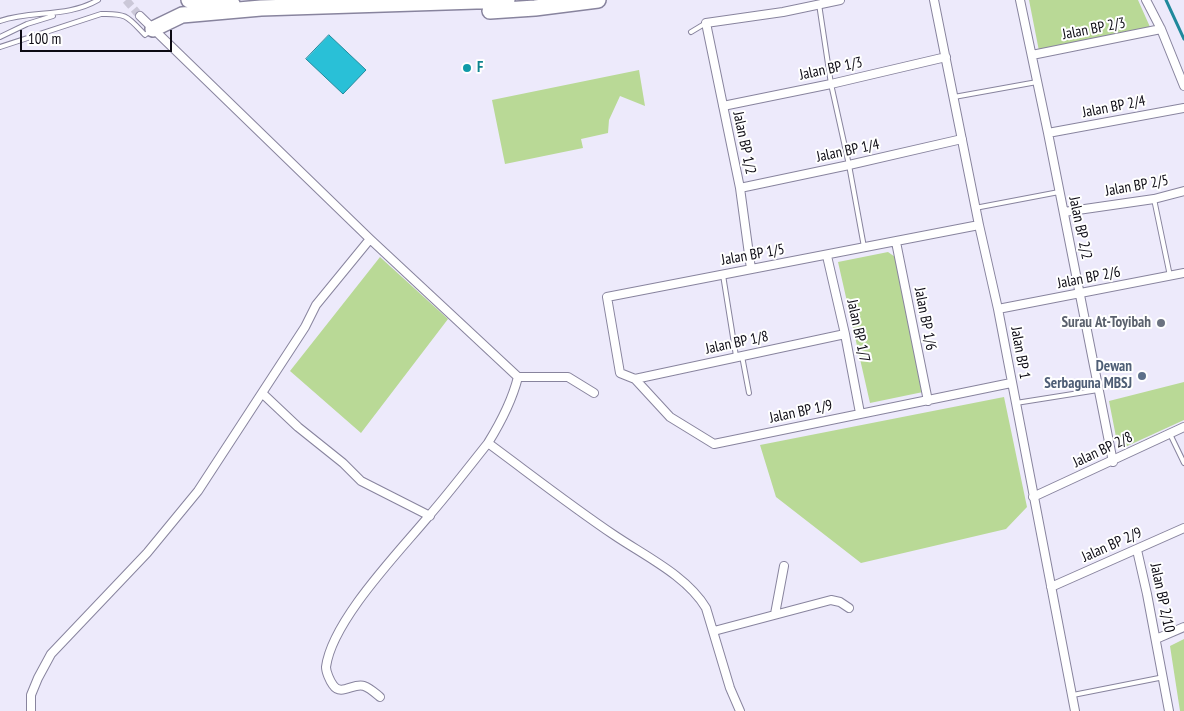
<!DOCTYPE html>
<html>
<head>
<meta charset="utf-8">
<style>
	body { margin:0 }
	#map { position:relative; width:1184px; height:711px; overflow:hidden; background:#edeafb; font-family:"PT Sans Narrow",sans-serif }
	canvas { display:block }
	.scale { position:absolute; left:20px; top:30px; width:152px; height:22px; box-sizing:border-box; border:2px solid #0c0a13; border-top:0; padding-left:6px; font-size:15px; line-height:18px; white-space:nowrap; color:#0c0a13; -webkit-text-stroke:4px #fff; paint-order:stroke }
</style>
</head>
<body>
<div id="map">
<canvas width="1184" height="711"></canvas>
<div class="scale">100 m</div>
</div>
<script>
const ctx = document.querySelector('canvas').getContext('2d');
ctx.lineJoin = 'round';
function fillPath(path, color) {
  ctx.fillStyle = color;
  ctx.fill(path, 'evenodd');
}
function stroke(path, color, width, dash) {
  ctx.strokeStyle = color;
  ctx.lineWidth = width;
  ctx.lineCap = dash ? 'butt' : 'round';
  ctx.setLineDash(dash || []);
  ctx.stroke(path);
}
function write(font, color, halo, rows, align = 'center') {
  ctx.font = font + ' "PT Sans Narrow",sans-serif';
  ctx.lineWidth = 4;
  ctx.setLineDash([]);
  ctx.textBaseline = 'middle';
  ctx.strokeStyle = halo;
  ctx.fillStyle = color;
  for (const [text, x, y, turn = 0] of rows) {
    ctx.save();
    ctx.translate(x, y);
    ctx.rotate((+turn || 0) * Math.PI / 180);
    ctx.textAlign = isNaN(turn) ? turn : align;
    if (halo) ctx.strokeText(text, 0, 0);
    ctx.fillText(text, 0, 0);
    ctx.restore();
  }
}
fillPath(new Path2D(`
	M1029,0H1138L1150,27L1039,51Z
	M639,70L645,106L620,96L609,120L608,133L581,139L583,148L505,164L492,100Z
	M888,252L898,259L923,392L870,403L838,262Z
	M380,257L448,319L361,433L290,371Z
	M1184,382V420L1125,447L1117,442L1109,401Z
	M1004,397L1027,507L1006,529L861,563L776,497L760,445Z
	M1184,639V711H1180L1170,646Z`), '#b9d996');
const water = new Path2D(`
	M329,35L366,70L343,94L306,59Z`);
fillPath(water, '#29c0d7');
stroke(water, '#20899c', 1);
stroke(new Path2D(`
	M1166,0L1184,39`), '#20899c', 3);
stroke(new Path2D(`
	M126,0L140,16`), '#cbc8d8', 8, [8, 4]);
const service = new Path2D(`
	M819,4L831,84L849,165L864,247
	M0,21C32,10 67,18 98,0
	M691,32L706,23
	M0,37L27,24L53,16
	M0,47L101,14C127,13 128,17 145,35L150,31
	M954,97L1037,82
	M1154,199L1170,276
	M975,208L1059,192
	M723,275L736,356
	M742,356L749,393
	M1016,403L1098,390
	M1170,434L1184,463
	M1073,695L1164,677`);
const minor = new Path2D(`
	M934,0L979,225L998,309L1075,711
	M1020,0L1048,133L1113,462
	M1146,0L1161,29L1184,86
	M140,16L370,239L518,377C512,401 501,422 488,443C530,474 571,506 614,535C645,556 687,576 706,608L730,688L740,711
	M1032,55L1161,29
	M723,106L831,84L946,57
	M1048,133L1184,108
	M740,188L849,165L962,139
	M1064,212L1154,199L1184,191
	M979,225L607,297L620,373L635,379L670,417L714,444L1011,383
	M896,242L928,401
	M827,256L845,334L860,413
	M751,269L740,188L706,23L783,12L840,0
	M998,309L1184,273
	M518,377H568L594,393
	M635,379L845,334
	M262,393L298,427L343,463L361,481L430,516
	M1033,497L1184,427
	M1137,550L1147,594L1169,711
	M1051,587L1184,528
	M775,614L784,566
	M714,631L831,600L840,602L849,608
	M1156,639L1184,627
	M380,697C375,693 370,688 364,686C354,682 341,697 333,685C330,681 326,672 326,667C332,621 398,553 428,517C449,493 468,468 488,443
	M31,711V695L38,678L51,654L147,553L198,491L305,327L316,305L370,239`);
const motorway = new Path2D(`
	M189,0L232,4
	M490,11L535,8L598,0
	M153,29L182,15L261,8L507,0`);
stroke(service, '#88849e', 6);
stroke(minor, '#88849e', 10);
stroke(motorway, '#88849e', 18);
stroke(service, '#fff', 4);
stroke(minor, '#fff', 8);
stroke(motorway, '#fff', 15);
for (const [x, y, r, color] of [
	[467,68,5,"#0f9aa8"],
	[1161,323,5,"#6b7280"],
	[1142,376,5,"#5c6f8a"]
]) {
  const dot = new Path2D();
  dot.arc(x, y, r, 0, 2 * Math.PI);
  ctx.fillStyle = color;
  ctx.fill(dot);
  stroke(dot, '#fff', 2);
}
write('15px', '#0c0a13', '#fff', [
	["Jalan BP 2/3",1094,29,-11],
	["Jalan BP 1/3",831,69,-12],
	["Jalan BP 2/4",1114,107,-11],
	["Jalan BP 1/2",744,143,78],
	["Jalan BP 1/4",848,151,-12],
	["Jalan BP 2/5",1137,186,-10],
	["Jalan BP 2/2",1080,228,78],
	["Jalan BP 1/5",753,255,-10],
	["Jalan BP 2/6",1089,278,-11],
	["Jalan BP 1/6",925,319,79],
	["Jalan BP 1/7",858,331,78],
	["Jalan BP 1/8",737,343,-12],
	["Jalan BP 1",1020,353,80],
	["Jalan BP 1/9",801,412,-12],
	["Jalan BP 2/8",1103,450,-25],
	["Jalan BP 2/9",1112,545,-24],
	["Jalan BP 2/10",1162,598,78]
]);
write('bold 15px', '#0d838f', '#fff', [
	["F",477,68]
], 'left');
write('bold 15px', '#5b616d', '#fff', [
	["Surau At-Toyibah",1151,323]
], 'right');
write('bold 15px', '#4e5e75', '#fff', [
	["Dewan",1132,367],
	["Serbaguna MBSJ",1132,384]
], 'right');
</script>
</body>
</html>
